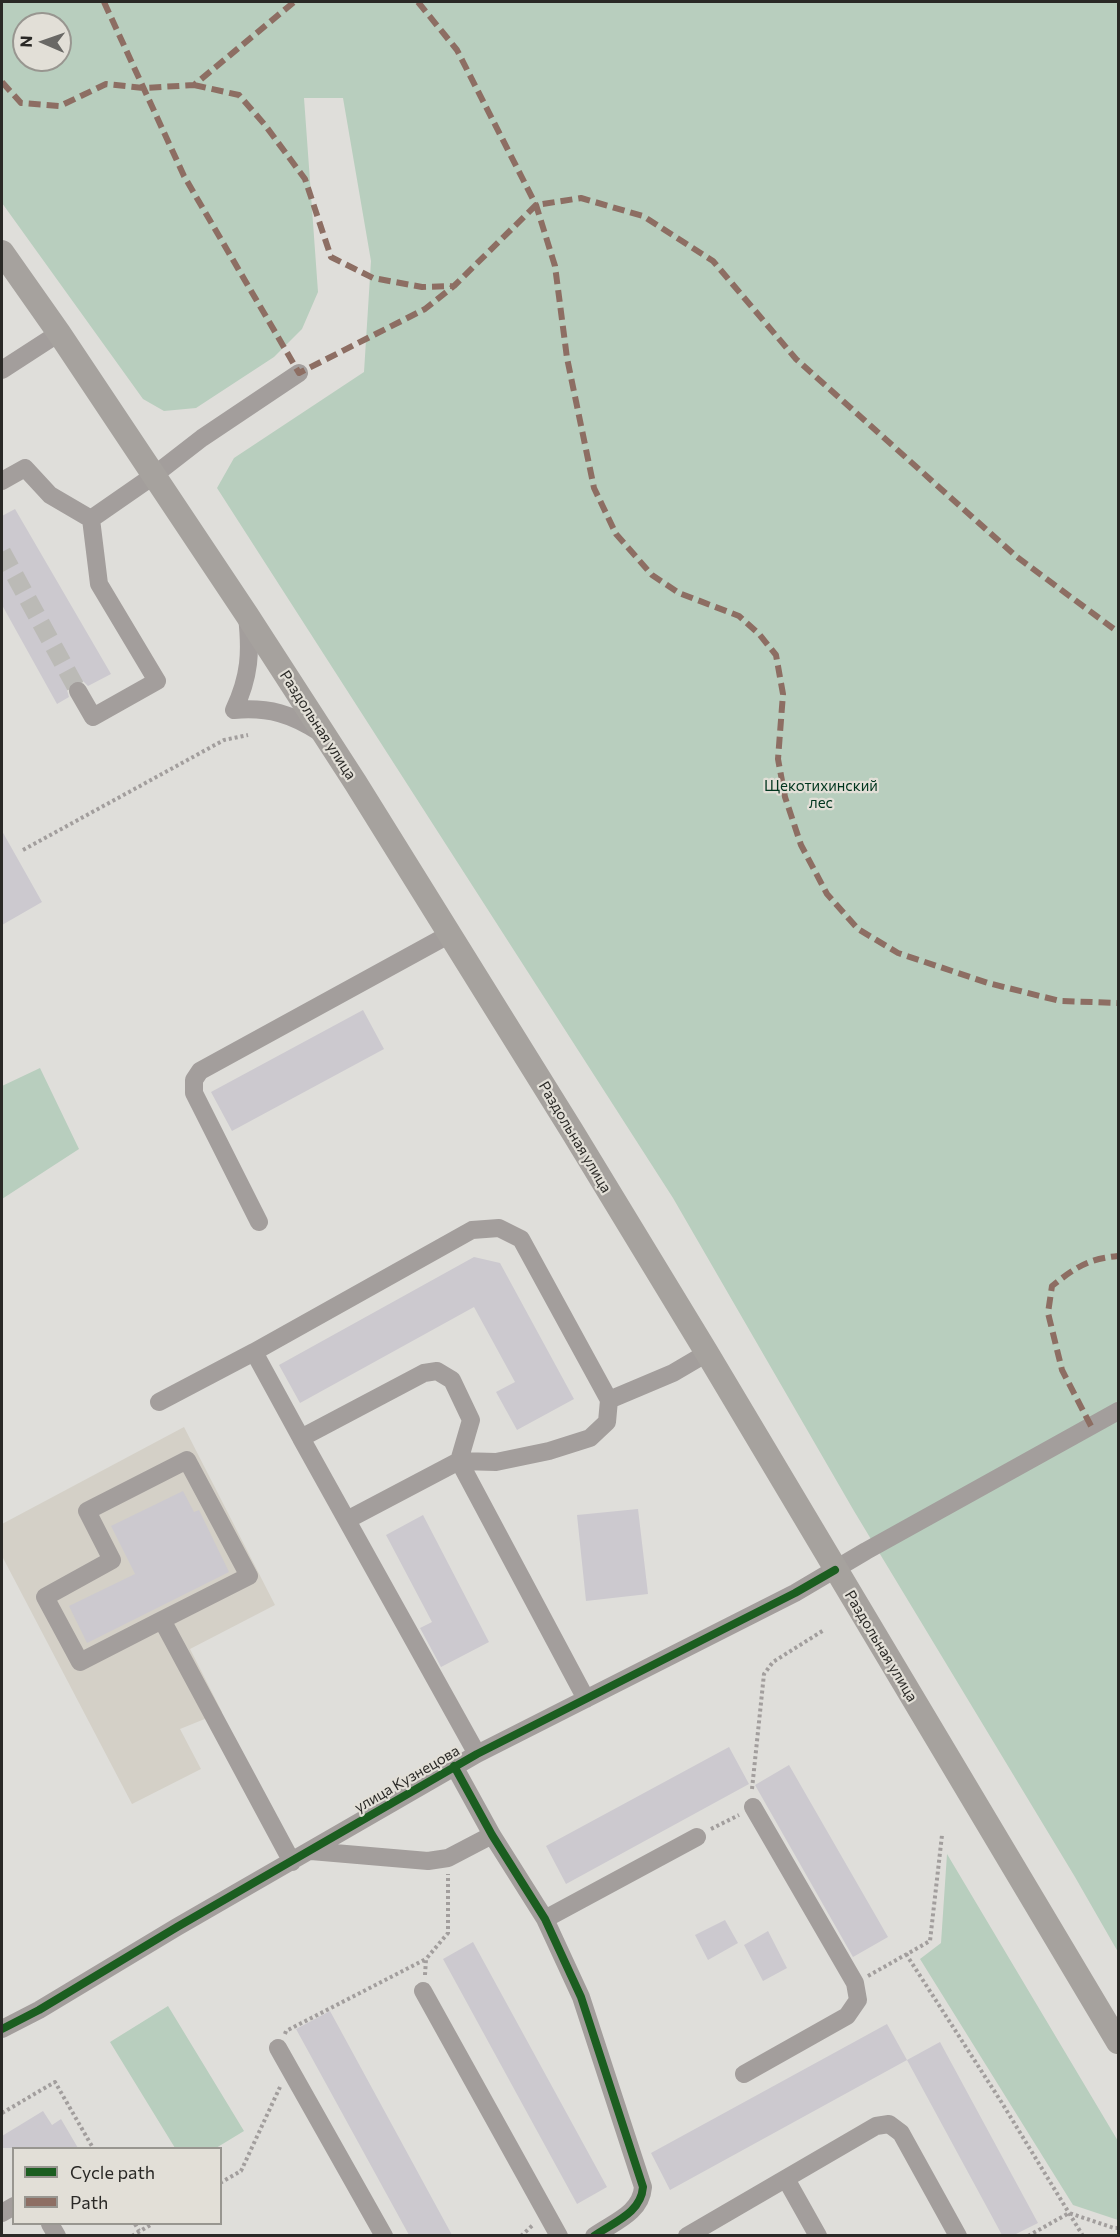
<!DOCTYPE html>
<html>
<head>
<meta charset="utf-8">
<style>
	body { margin:0 }
	#map { position:relative; width:1120px; height:2237px; overflow:hidden; background:#dfdeda; font-family:Commissioner,sans-serif }
	canvas { display:block }
	.frame { position:absolute; inset:0; border:3px solid #2a2926; pointer-events:none }
	.legend { position:absolute; left:12px; top:2147px; width:210px; height:78px; box-sizing:border-box; background:#e2dfd7; border:2px solid #989690; margin:0; padding:8px 10px; list-style:none; font-size:18px; color:#2a2926 }
	.legend li { display:flex; align-items:center; gap:12px; height:30px }
	.legend b { width:30px; border:2px solid #989690 }
	.north { position:absolute; left:12px; top:12px; width:60px; height:60px; box-sizing:border-box; background:#e2dfd7; border:2px solid #989690; border-radius:50%; rotate:272deg; font-size:16px; font-weight:700; line-height:24px; text-align:center; color:#2a2926 }
	.north::after { content:''; display:block; margin:auto; width:21px; height:27px; background:#696865; clip-path:polygon(50% 0,100% 100%,50% 72%,0 100%) }
</style>
</head>
<body>
<div id="map">
<canvas width="1120" height="2237"></canvas>
<div class="frame"></div>
<ul class="legend">
<li><b style="height:8px;background:#1b5e20"></b>Cycle path</li>
<li><b style="height:8px;background:#8d6e63"></b>Path</li>
</ul>
<div class="north">N</div>
</div>
<script>
const ctx = document.querySelector('canvas').getContext('2d');
ctx.lineJoin = 'round';
function fillPath(path, color) {
  ctx.fillStyle = color;
  ctx.fill(path, 'evenodd');
}
function stroke(path, color, width, dash) {
  ctx.strokeStyle = color;
  ctx.lineWidth = width;
  ctx.lineCap = dash ? 'butt' : 'round';
  ctx.setLineDash(dash || []);
  ctx.stroke(path);
}
function write(font, color, halo, rows, align = 'center') {
  ctx.font = font + ' Commissioner,sans-serif';
  ctx.lineWidth = 4.5;
  ctx.setLineDash([]);
  ctx.textBaseline = 'middle';
  ctx.strokeStyle = halo;
  ctx.fillStyle = color;
  for (const [text, x, y, turn = 0] of rows) {
    ctx.save();
    ctx.translate(x, y);
    ctx.rotate((+turn || 0) * Math.PI / 180);
    ctx.textAlign = isNaN(turn) ? turn : align;
    if (halo) ctx.strokeText(text, 0, 0);
    ctx.fillText(text, 0, 0);
    ctx.restore();
  }
}
fillPath(new Path2D(`
	M184,1427L275,1605L190,1649L222,1712L180,1729L201,1769L132,1804L2,1556V1524Z`), '#d4d0c7');
fillPath(new Path2D(`
	M2,2H1118V1952L1075,1877L854,1511L673,1198L217,488L234,458L364,372L371,261L343,98H304L318,292L302,329L274,357L196,408L164,411L143,399L2,203ZM24,24H60V60H24Z
	M40,1068L79,1149L2,1199V1086Z
	M947,1854L1118,2141V2220L1073,2205L920,1959L941,1943Z
	M168,2006L244,2131L216,2148H175L110,2042Z`), '#b8cebe');
fillPath(new Path2D(`
	M15,509L111,674L88,686L83,681H73L67,690L69,697L57,704L2,605V516Z
	M2,831L42,902L2,925Z
	M363,1010L384,1049L232,1131L211,1092Z
	M474,1257L500,1263L574,1399L517,1430L496,1392L515,1382L474,1307L300,1403L279,1365Z
	M183,1491L194,1512L199,1510L229,1572L87,1643L69,1606L135,1574L111,1526Z
	M638,1509L648,1594L586,1601L577,1515Z
	M423,1515L489,1642L441,1667L420,1628L432,1622L386,1535Z
	M729,1747L749,1784L566,1884L546,1846Z
	M789,1765L888,1937L853,1957L755,1785Z
	M725,1920L738,1943L708,1960L695,1935Z
	M768,1931L787,1968L763,1981L744,1945Z
	M473,1942L607,2187L577,2204L443,1959Z
	M330,2011L452,2235H409L296,2029Z
	M887,2024L907,2060L670,2190L651,2153Z
	M940,2042L1038,2223L1014,2235H1002L907,2060Z
	M43,2111L52,2125L61,2119L78,2148H2V2136Z`), '#ccc9cf');
stroke(new Path2D(`
	M2,552L78,691`), '#bbbab6', 18, [18, 9]);
stroke(new Path2D(`
	M23,850L224,740L248,735
	M752,1789L764,1674L773,1662L824,1630
	M711,1829L739,1815
	M906,1954L1002,2103L1083,2236
	M425,1975L426,1959L448,1933V1874
	M868,1976L930,1941L942,1835
	M285,2034L286,2031L426,1959
	M2,2113L55,2082L93,2148
	M220,2183L241,2171L280,2087
	M135,2224L139,2231
	M132,2236L152,2224
	M521,2236L534,2224
	M1028,2236L1069,2213L1114,2228H1118`), '#a29e9d', 4, [3, 3]);
stroke(new Path2D(`
	M2,370L59,333
	M2,481L25,468L50,495L91,519
	M91,519L153,476L202,438L299,373
	M247,616C251,652 250,676 234,710C269,707 292,714 321,733
	M78,691L93,717L157,681L99,584L91,519
	M259,1222L194,1093V1080L200,1071L450,934
	M609,1400L673,1373L707,1353
	M159,1402L254,1352
	M301,1438L477,1754
	M347,1520L459,1461L471,1420L452,1380L437,1371L424,1373L301,1438L254,1352L472,1230L499,1228L521,1239L609,1400L607,1422L590,1438L549,1451L496,1462L459,1461L586,1699
	M162,1620L80,1662L45,1597L112,1560L87,1511L187,1460L249,1576L162,1620L292,1862
	M454,1766L492,1835L545,1919L581,1997L643,2187C641,2213 614,2222 594,2236
	M311,1851L428,1861L448,1858L492,1835
	M545,1919L697,1837
	M423,1991L559,2236
	M2,2029L39,2010L177,1927L477,1754L795,1593L866,1551L1118,1411
	M278,2048L384,2236
	M744,2074L847,2016L858,2000L855,1983L753,1807
	M786,2179L818,2236
	M2,2213L14,2206
	M50,2224L57,2236
	M687,2236L876,2126L889,2124L901,2133L958,2236`), '#a39e9c', 18);
stroke(new Path2D(`
	M2,252L59,333L247,615L355,782L572,1131L707,1353L1118,2042`), '#a6a29e', 24);
stroke(new Path2D(`
	M104,2L184,176L299,373L425,309L454,286L536,205L581,198L643,216L713,261L796,359L1017,557L1118,632
	M418,2L457,50L536,205L555,266L567,358L594,488L616,534L652,575L679,593L739,616L759,634L776,655L783,694L778,759L785,797L801,845L827,894L858,929L898,953L988,983L1060,1001L1118,1003
	M2,82L21,103L60,106L106,84L144,88L194,85L294,2
	M194,85L239,95L265,125L305,179L331,257L373,278L422,287L454,286
	M1091,1426L1062,1370L1048,1313L1052,1286C1076,1267 1088,1259 1118,1256`), '#8d6e63', 6, [12, 6]);
stroke(new Path2D(`
	M454,1766L492,1835L545,1919L581,1997L643,2187C641,2213 614,2222 594,2236
	M2,2029L39,2010L177,1927L477,1754L795,1593L835,1570`), '#1b5e20', 8);
write('15px', '#2a2926', '#e2dfd7', [
	["Раздольная улица",318,725,57],
	["Раздольная улица",575,1137,59],
	["Раздольная улица",881,1646,59],
	["улица Кузнецова",407,1779,-30]
]);
write('15px', '#00351e', '#e2dfd7', [
	["Щекотихинский",821,786],
	["лес",821,803]
]);
</script>
</body>
</html>
